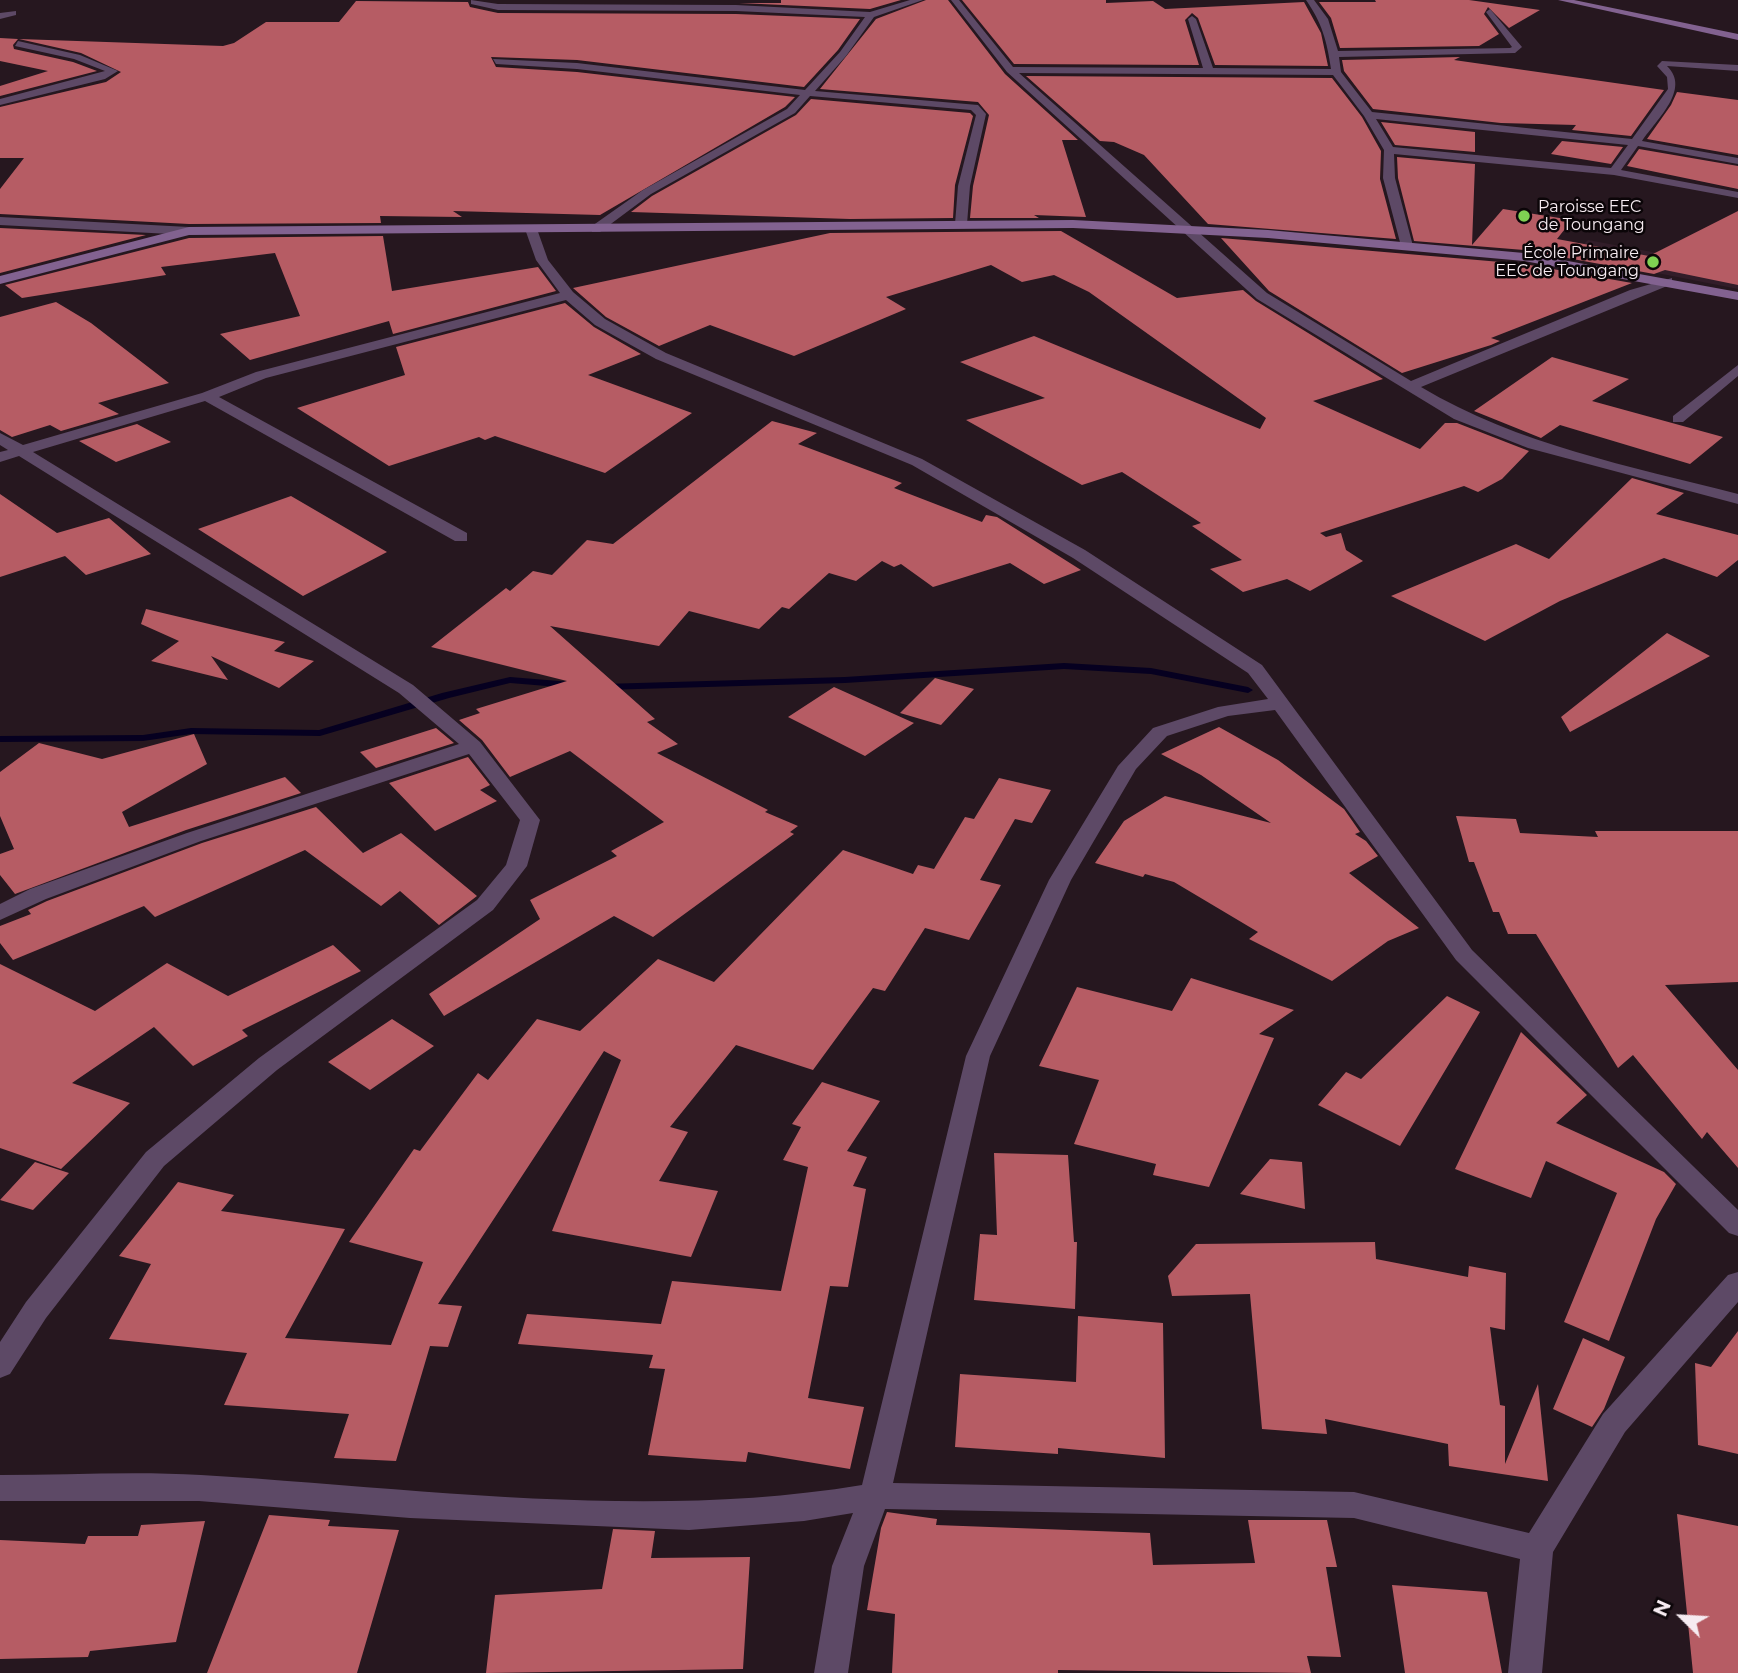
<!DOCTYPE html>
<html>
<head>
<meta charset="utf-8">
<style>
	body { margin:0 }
	#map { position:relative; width:1738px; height:1673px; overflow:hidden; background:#26171f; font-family:Montserrat,sans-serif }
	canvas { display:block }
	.north { position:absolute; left:1647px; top:1582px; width:70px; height:70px; -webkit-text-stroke:5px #0b0508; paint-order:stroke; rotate:294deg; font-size:19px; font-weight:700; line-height:28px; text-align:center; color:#f6ebf1 }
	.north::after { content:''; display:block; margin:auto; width:24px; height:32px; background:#f6ebf1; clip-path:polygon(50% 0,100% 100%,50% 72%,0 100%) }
</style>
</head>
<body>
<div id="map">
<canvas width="1738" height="1673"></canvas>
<div class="north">N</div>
</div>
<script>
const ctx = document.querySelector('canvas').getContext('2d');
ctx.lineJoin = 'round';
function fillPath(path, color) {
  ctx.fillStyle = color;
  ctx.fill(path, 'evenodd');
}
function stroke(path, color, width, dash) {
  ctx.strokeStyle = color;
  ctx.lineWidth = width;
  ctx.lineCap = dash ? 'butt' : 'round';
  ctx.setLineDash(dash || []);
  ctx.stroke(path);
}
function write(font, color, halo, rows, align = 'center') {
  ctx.font = font + ' Montserrat,sans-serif';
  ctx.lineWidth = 5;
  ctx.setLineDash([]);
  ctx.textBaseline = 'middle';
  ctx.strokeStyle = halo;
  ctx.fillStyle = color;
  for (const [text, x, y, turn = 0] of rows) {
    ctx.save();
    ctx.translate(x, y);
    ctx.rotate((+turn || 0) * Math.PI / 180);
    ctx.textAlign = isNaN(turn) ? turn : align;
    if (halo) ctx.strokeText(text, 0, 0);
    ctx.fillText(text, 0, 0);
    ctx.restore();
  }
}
fillPath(new Path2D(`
	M1588,240L1738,268V289L1571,256Z`), '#321d29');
fillPath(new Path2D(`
	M1064,663L1151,668L1248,687L1253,690L1248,693L1151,674L1064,669L845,683L603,690L598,687L603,684L845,677Z
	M510,677L571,682L576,685L571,688L510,683L449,698L320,736L191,734L143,741L0,742V736L143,735L191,728L319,730L442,693Z`), '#060020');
fillPath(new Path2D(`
	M781,0H901L870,9L739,3H781Z
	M926,0H948L1005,74L1078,140H1062L1086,217L1034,215L1039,218H970L973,186L989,115L978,102L820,89L876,19Z
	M962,0H1106V3L1153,1L1165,9L1304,2L1321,33L1328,66L1215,65L1198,18L1192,13L1185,20L1199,65L1014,64Z
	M1375,0H1469L1540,10L1509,28L1488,7L1484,14L1499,34L1479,46L1340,48L1331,18L1319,2H1376Z
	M356,1L468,2L470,7L498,13L736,14L860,19L838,50L804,87L577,60L491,57L496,67L577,72L795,97L785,107L600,215L453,211L462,217L380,216L381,223L189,224L0,214V189L24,158H0V107L106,82L121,72L81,53L19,39L223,46L234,43L266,22H339Z
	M0,38L18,39L13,45L14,49L73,62L97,71L0,96V86L48,71L0,61Z
	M1460,57L1454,60L1664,90L1631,136L1572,130L1576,125L1501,123L1373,109L1344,71L1342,60Z
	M1026,76L1332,78L1362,117L1381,151L1380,179L1396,239L1208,224L1144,155L1114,142L1100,141Z
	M1677,92L1738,100V155L1647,139L1671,105Z
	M811,99L970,113L973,116L955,185L953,218L850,219L631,212L652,196L796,115Z
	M1381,122L1475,132V152L1395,145Z
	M1562,141L1623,147L1611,164L1551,154Z
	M1639,149L1738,166V189L1627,166Z
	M1397,157L1475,164L1472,245L1503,209L1572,220L1557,239L1649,256L1738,211V285L1665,270L1654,274L1524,250L1414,241L1398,178Z
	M0,228L146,235L0,273Z
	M1061,231L1177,298L1243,290L1256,301L1383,379L1313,401L1420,449L1445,423H1457L1529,451L1502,479L1478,492L1464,486L1320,533L1326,537L1341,533L1346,550L1363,561L1310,591L1287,579L1243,592L1210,569L1242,560L1192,526L1201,523L1122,472L1082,485L966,420L1045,398L960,362L1034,336L1260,429L1266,418L1089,292L1054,275L1022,282L991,265L886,297L906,309L794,356L710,325L659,346L606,317L573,288L830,233Z
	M383,236L392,291L538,267L556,291L393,334L389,321L250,360L220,334L300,316L275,253L161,267L166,275L22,298L5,285L189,238Z
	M1221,238L1524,264L1632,283L1491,338L1500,341L1491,345L1402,373L1269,291Z
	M56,302L91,323L169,383L98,403L119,414L61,431L50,425L12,437L0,430V317Z
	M565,303L594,327L641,354L588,375L692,413L605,473L495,436L485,440L479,437L389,466L297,408L405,375L396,347Z
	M1552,357L1629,379L1592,401L1723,437L1690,464L1560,425L1541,438L1474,411Z
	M772,421L817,433L798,444L902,483L894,488L982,522L986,515L997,517L1081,570L1044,584L1010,563L933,587L901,564L894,567L882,561L856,581L829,573L789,609L782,607L759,629L689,611L659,646L550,626L655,719L647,722L678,744L657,753L768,810L765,812L798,826L790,832L794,834L653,937L614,916L444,1016L429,994L540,919L530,900L617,856L611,851L664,822L570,751L510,777L482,740L459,720L480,713L476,709L567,681L431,647L506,588L510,591L533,571L552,575L587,540L613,544Z
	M137,424L171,442L116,462L79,441Z
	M1632,478L1684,493L1656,514L1738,535V560L1717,577L1664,558L1560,601L1485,641L1391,596L1516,544L1549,559Z
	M0,494L57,533L109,518L151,554L86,575L65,556L0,577Z
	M291,496L387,552L303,596L198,529Z
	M146,609L285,642L274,651L314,661L279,688L211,656L228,680L151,661L179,641L141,624Z
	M1667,633L1710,656L1570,732L1561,717Z
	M935,678L974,689L941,725L900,713Z
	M834,687L914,723L865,756L788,717Z
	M1219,727L1278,760L1344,809L1360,832L1355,834L1366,841L1378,856L1349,873L1419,928L1388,941L1332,981L1249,939L1258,932L1174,882L1145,874L1143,877L1095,863L1124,821L1165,796L1271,823L1201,775L1161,754Z
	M436,728L454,743L376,768L360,752Z
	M194,734L207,764L122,812L129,827L285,777L301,793L186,830L15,894L0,875V854L14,849L0,816V772L39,743L102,759Z
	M468,757L490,785L480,790L497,801L435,831L389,783Z
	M999,778L1051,790L1032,823L1015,819L980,880L1001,885L969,940L925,928L885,991L873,988L813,1070L736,1045L670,1127L688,1132L659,1181L718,1191L691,1257L552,1231L621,1060L604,1051L438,1304L462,1306L448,1347L430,1346L396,1461L334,1458L349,1414L224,1405L247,1353L109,1339L151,1264L119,1256L178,1182L234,1195L221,1211L345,1229L285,1338L391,1345L423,1262L349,1242L414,1149L420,1151L478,1073L488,1080L537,1019L580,1031L658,959L714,982L843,850L913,874L918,865L934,869L965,817L974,819Z
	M316,807L363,853L401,833L477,896L439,925L400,891L381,906L305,850L155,917L144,906L13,960L0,943V926L31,914L28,910L47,901L202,843Z
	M1456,816L1516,819L1520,833L1598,837L1595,831H1738V982L1665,985L1738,1070V1168L1707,1132L1702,1139L1633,1055L1618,1068L1536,934H1508L1499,912H1493L1474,862H1469Z
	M333,945L361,971L242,1030L248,1036L193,1066L154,1027L72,1083L130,1103L61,1169L0,1148V964L95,1011L167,963L228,996Z
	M1191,978L1294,1010L1259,1034L1274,1038L1209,1187L1153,1175L1156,1164L1074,1144L1099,1080L1039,1066L1077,987L1172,1011Z
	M1447,996L1480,1012L1400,1146L1318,1105L1346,1072L1361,1079Z
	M392,1019L434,1046L370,1090L328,1062Z
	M1521,1032L1587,1095L1556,1123L1664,1172L1676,1184L1656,1219L1609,1341L1564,1322L1617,1193L1546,1161L1531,1198L1455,1169Z
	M822,1082L880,1101L847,1151L867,1157L853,1186L866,1189L848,1287L830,1286L808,1398L864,1407L850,1469L748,1452L746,1462L648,1455L665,1369L649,1368L653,1355L518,1344L527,1314L661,1324L672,1281L781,1291L808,1167L783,1160L801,1127L792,1124Z
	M994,1153L1068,1155L1074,1242H1077L1075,1309L974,1300L980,1234L997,1235Z
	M1270,1159L1302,1162L1305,1209L1240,1194Z
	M35,1162L69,1173L33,1210L0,1200Z
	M1375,1242L1376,1259L1468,1277L1469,1266L1506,1273L1505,1330L1490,1327L1500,1405L1505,1406V1464L1538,1384L1548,1481L1449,1466L1448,1444L1325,1419L1327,1434L1262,1429L1250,1294L1172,1296L1168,1276L1196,1244Z
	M1078,1316L1163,1323L1165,1458L1058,1448V1454L955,1447L960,1374L1076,1382Z
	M1738,1331V1454L1698,1445L1695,1363L1711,1367Z
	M1583,1338L1625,1357L1604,1409L1592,1427L1553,1409Z
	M887,1512L937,1519L936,1525L1150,1533L1153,1565L1255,1563L1248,1520H1327L1337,1567H1326L1341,1657L1307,1656L1311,1673L1058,1670V1673H892L895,1614L867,1610L881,1528Z
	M1677,1514L1738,1526V1673H1693Z
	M269,1515L330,1520L328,1526L399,1530L357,1673H207Z
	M205,1521L176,1642L90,1651L88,1657L0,1659V1540L85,1544L88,1536H138L141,1525Z
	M613,1529L655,1531L651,1558L750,1557L743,1669L486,1673L495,1595L602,1589Z
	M1392,1585L1487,1592L1502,1673H1405Z`), '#b65c64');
fillPath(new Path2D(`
	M471,0L498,4L736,5L870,12L910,0H923L874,17L846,56L815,91L978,105L986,114L970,186L967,224L961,228L955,224L958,186L976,115L971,110L810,96L795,113L651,194L600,232H592V226L643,190L787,109L800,95L577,69L496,64L493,59L577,63L805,90L840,52L865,17L736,11L498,10L471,4Z
	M951,0H959L1013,67L1203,68L1188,19L1192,16L1196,19L1213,68L1331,69C1327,41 1322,23 1306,0H1314L1328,19L1338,51L1510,48L1512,47L1486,12L1490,9L1522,47L1515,53L1339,57L1341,72L1372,112L1632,139L1668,89L1667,77L1657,66L1662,61L1738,65V71L1667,66C1691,89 1657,119 1642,141L1738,158V164L1638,146L1621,170L1738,192V198L1614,175L1394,154L1395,178L1413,246L1407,250L1401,246L1383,178L1384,150L1364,116L1333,75L1019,73L1267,293L1411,381L1630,290L1672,278V284L1421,387C1518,445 1630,466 1738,494V504L1528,448L1454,419L1257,299L1007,72ZM1376,119L1628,145L1611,168L1393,147Z
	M16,11V15L0,19V13Z
	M18,41L80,55L118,71L105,79L0,105V99L105,71L74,59L15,46Z
	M0,217L189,227L195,231L189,235L0,225Z
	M531,225L537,229L548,260L573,292L605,319L666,353L922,459L1085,550L1262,665L1472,950L1738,1210V1236L1729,1233L1456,960L1275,710L1228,716L1167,736L1136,769L1071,880L990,1056L893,1483L1354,1492L1529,1533L1603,1414L1728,1275L1738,1272V1302L1625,1432L1553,1552L1542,1673H1508L1520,1559L1354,1518L885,1509L864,1566L848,1673H814L832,1566L853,1513L804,1521L689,1530L410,1518L199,1501H0V1475C67,1475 135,1471 201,1475C421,1488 644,1521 862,1485L966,1056L1049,880L1118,766L1153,728L1218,707L1268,699L1248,673L1073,558L912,465L656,359L595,325L566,300L266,378L219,397L467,533V541H455L205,401L33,452L413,685L480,742L540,820L527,866L493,910L277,1070L164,1166L46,1318L10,1374L0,1378V1342L26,1302L146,1152L259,1058L477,900L506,865L520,820L469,754L201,841L46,899L0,920V904L30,889L187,833L459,744L399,693L19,456L0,462V452L8,450L0,445V433L23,445L202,393L256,372L560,293L536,260L525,229Z
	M1738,365V376L1683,422H1673V416Z`), '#5d4966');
fillPath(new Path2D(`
	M1558,0H1574L1738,34V40Z
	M1073,220L1268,230L1524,253L1738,292V300L1524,261L1268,238L1073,228L189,235L0,284V276L189,227Z`), '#826290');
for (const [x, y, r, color] of [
	[1524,216,7,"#7fd052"],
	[1653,262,7,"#7fd052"]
]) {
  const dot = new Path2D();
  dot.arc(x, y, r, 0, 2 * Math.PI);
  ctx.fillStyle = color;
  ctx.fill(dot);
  stroke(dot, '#0b0508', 2.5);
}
write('16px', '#f6ebf1', '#0b0508', [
	["Paroisse EEC",1538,207],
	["de Toungang",1538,225],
	["École Primaire",1639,253,"right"],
	["EEC de Toungang",1639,271,"right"]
], 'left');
</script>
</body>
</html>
